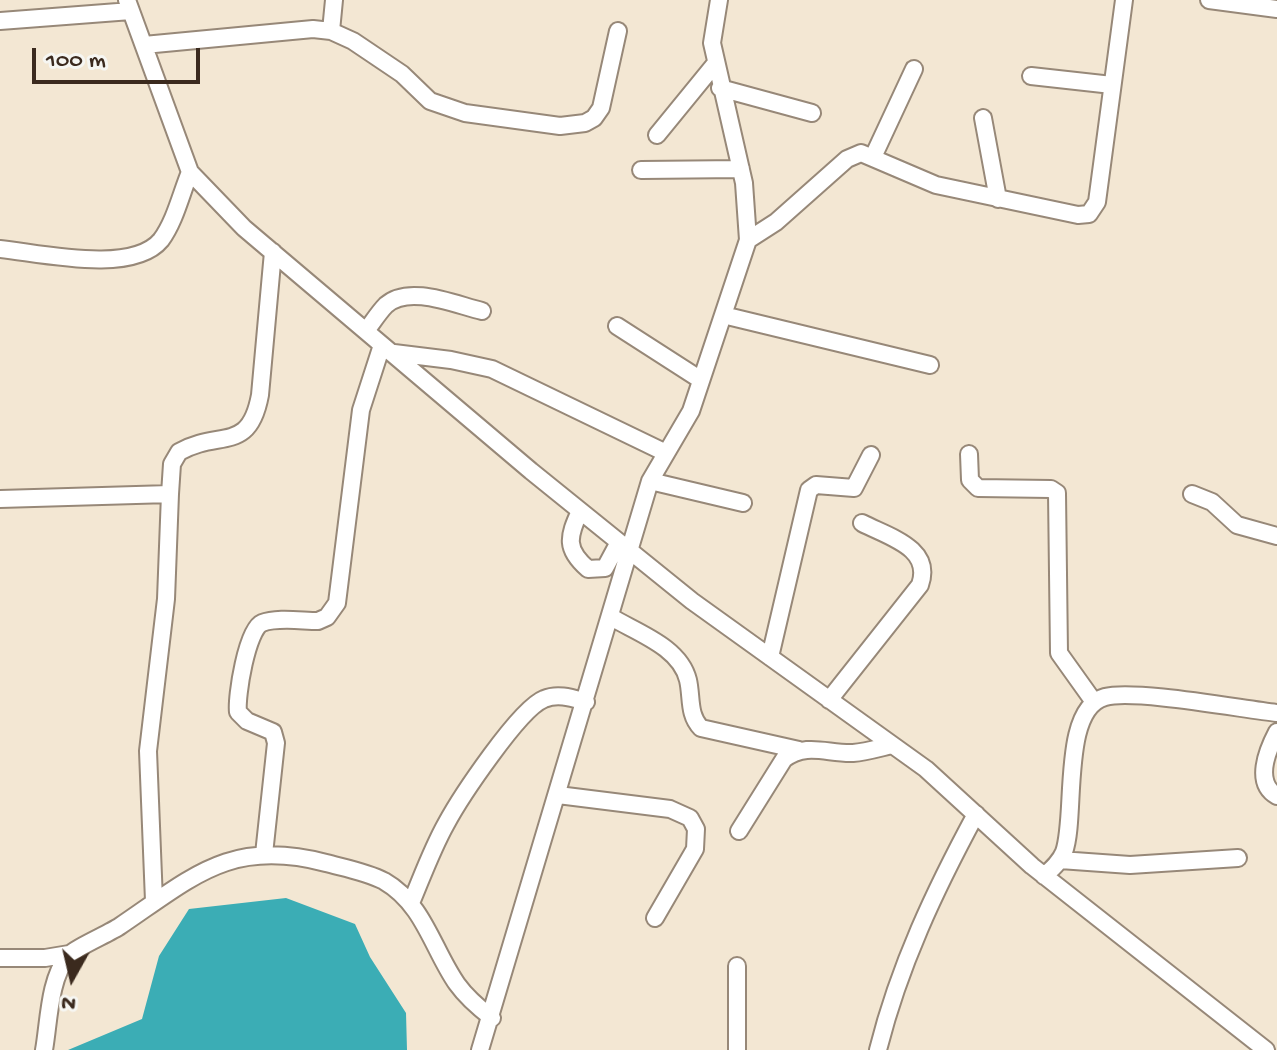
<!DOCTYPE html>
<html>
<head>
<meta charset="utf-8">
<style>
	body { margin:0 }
	#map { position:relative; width:1277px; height:1050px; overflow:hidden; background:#f3e7d3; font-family:"Gochi Hand",sans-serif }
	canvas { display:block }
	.north { position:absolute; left:32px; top:938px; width:80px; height:80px; -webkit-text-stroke:6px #f6f6f2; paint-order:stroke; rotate:188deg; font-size:22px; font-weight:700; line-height:32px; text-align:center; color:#3b2a1e }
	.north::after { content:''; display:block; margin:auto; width:28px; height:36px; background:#3b2a1e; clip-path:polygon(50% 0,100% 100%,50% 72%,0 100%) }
	.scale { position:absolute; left:32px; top:48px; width:168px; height:36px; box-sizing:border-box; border:4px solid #3b2a1e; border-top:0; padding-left:10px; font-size:24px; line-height:28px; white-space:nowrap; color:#3b2a1e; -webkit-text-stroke:6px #f6f6f2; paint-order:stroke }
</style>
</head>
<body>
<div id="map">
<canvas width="1277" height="1050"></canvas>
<div class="north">N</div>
<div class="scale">100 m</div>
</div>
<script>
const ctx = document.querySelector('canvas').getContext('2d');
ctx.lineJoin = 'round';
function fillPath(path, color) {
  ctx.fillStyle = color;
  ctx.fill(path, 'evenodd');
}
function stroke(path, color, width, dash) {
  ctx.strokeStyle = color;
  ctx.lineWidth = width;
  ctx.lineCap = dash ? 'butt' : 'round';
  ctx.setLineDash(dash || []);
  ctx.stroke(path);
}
fillPath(new Path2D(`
	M286,898L355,924L370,957L406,1013L407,1050H68L142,1019L159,956L189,909Z`), '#3badb5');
const minor = new Path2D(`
	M127,0L190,172L244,228L531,471L692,601L926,769L1032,866L1266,1050
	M1209,0L1277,9
	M0,21L131,11
	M331,31L334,0
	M144,45L313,29L331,31L353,41L402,74L430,101L465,113L560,126L585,123L594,118L601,108L618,31
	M1031,76L1112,85
	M720,88L812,113
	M983,118L998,199
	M657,135L715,64
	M873,157L914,69
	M641,170L741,169
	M748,240L776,222L847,159L861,153L936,185L1078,215L1089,214L1097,202L1124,0
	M0,249C40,253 132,275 161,240C175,221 181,194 190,172
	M723,315L930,365
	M617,326L701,380
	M366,331C372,323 379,312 386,305C409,284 456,305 482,311
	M394,353L451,360L492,369L664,452
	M969,454L970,480L978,488L1051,489L1057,493L1059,653L1094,702
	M650,481L743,503
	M1192,494L1212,502L1237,525L1277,536
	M0,499L170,494L172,464L179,452C220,429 249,454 260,395L273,252
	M580,511C568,537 565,549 588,569L605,568L619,542
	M611,617C638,633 680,647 688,680C692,697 688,715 701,728L799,750
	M770,657L809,490L816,485L854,488L871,455
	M829,700L920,585C933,548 889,537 862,523
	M1277,732C1267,751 1254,783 1277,796
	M558,795L670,809L690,818L696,829L695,849L655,918
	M739,831L784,759C807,742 827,754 853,753C866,752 879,748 892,745
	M264,854L276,743L273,732L247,721L238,712C236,697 247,629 262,623C277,617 302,621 318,621L327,617L337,603L361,410L382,345
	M1060,860L1130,865L1238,858
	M1044,876C1052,869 1060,862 1064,852C1077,817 1060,709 1105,697C1134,689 1241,709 1277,713
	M154,901L148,751L166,599L170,494
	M411,903C422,877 432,849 446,824C460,798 519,709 544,699C558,693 572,698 586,702
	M0,958H45L69,954
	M44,1050C49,1022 49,979 68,956C73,949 110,933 120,926C194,876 231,838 326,863C345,868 367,872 384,881C424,904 433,950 457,984C467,998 479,1008 492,1018
	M480,1050L650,481L691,411L748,240L744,183L712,43L719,0
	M737,1050V966
	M878,1050C899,966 935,890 976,814`);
stroke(minor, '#978878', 20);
stroke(minor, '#fff', 16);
</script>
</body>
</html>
